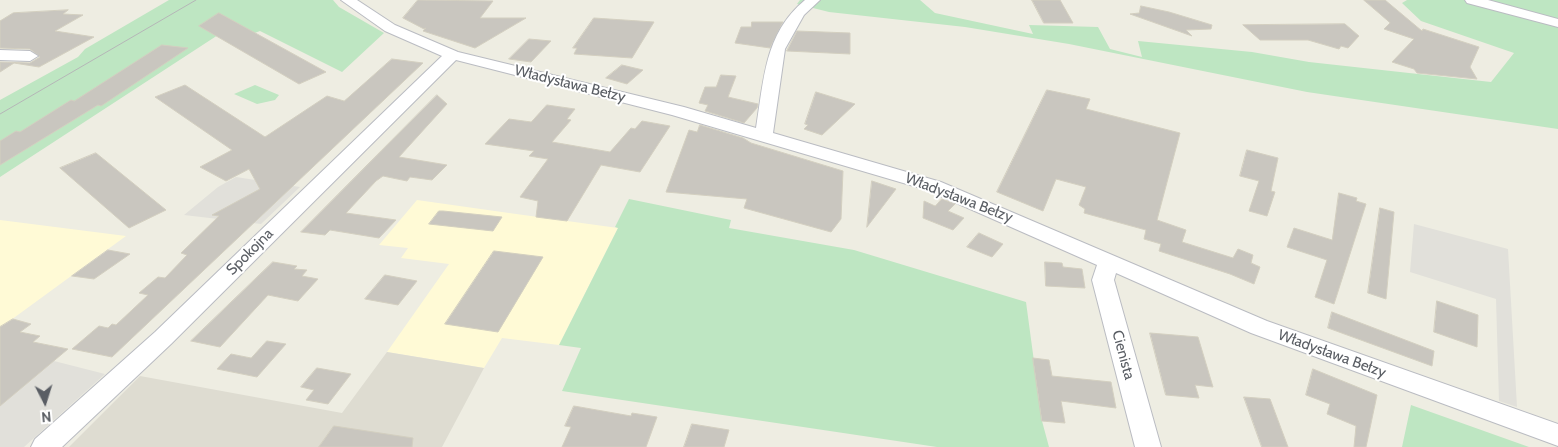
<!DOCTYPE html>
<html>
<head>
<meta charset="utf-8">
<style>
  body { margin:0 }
  #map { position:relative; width:1558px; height:447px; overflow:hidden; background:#eeede2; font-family:Cabin,sans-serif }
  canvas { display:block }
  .north { position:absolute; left:20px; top:377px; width:50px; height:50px; -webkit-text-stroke:4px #fff; paint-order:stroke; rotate:175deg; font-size:14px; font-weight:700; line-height:20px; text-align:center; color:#5a5e64 }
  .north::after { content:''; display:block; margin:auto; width:18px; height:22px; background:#5a5e64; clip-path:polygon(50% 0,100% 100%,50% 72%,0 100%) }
</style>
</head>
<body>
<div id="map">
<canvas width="1558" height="447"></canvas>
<div class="north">N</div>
</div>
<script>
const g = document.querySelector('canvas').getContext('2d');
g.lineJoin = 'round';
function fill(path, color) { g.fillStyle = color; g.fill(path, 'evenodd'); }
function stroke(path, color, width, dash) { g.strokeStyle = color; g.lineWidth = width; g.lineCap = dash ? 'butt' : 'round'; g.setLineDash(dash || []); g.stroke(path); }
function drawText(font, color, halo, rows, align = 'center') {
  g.font = font + ' Cabin,sans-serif'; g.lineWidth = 4; g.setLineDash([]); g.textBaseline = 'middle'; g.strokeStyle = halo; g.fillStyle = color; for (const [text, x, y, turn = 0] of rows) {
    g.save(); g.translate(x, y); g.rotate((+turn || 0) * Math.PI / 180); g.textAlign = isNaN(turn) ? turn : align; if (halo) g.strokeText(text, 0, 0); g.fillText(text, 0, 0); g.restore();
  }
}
fill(new Path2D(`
  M417,200L509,213L618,228L559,345L502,338L484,368L387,352L449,264L401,258L408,248L379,245Z
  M0,220L126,236L0,328Z`), '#fffad6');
fill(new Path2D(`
  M236,177L300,187L261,224L184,215L218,187Z
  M1414,224L1508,249L1517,407L1499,401L1496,299L1410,272Z
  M0,347L54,361L105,374L24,447H0Z`), '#e1e0da');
fill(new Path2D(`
  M387,352L484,368L442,447H69L140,376L342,413Z`), '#dedcd1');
fill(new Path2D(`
  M169,0H333L339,7L384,33L342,72L260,31L228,43L218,35L0,177V100L78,57L85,49Z
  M800,0H920L935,13L1033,34L1029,25L1098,27L1110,49L1142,57L1138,41L1252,52L1309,62L1491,82L1514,53L1421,21L1402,3L1407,0H1465L1558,25V129L1307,92L1069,44L965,27L829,12L797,4Z
  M1477,0H1558V22Z
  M255,85L279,95L275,100L257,104L234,94Z
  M629,199L731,220L729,228L854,250L1026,302L1042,421L1049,447H937L562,391L581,348L559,345L618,228L615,227Z
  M1411,405L1529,447H1402Z`), '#bee6c2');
const building = new Path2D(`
  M418,0L493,1L480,18H526L475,48L423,31L426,28L424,29L403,18Z
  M1032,0H1060L1073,23H1044Z
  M1364,0H1385L1422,31L1423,29L1479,47L1470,67L1477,79L1417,73L1414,69L1392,62L1414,39L1384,29L1390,23Z
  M1141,6L1169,12L1212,25L1211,29L1186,30L1192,36L1130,14L1139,13Z
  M68,10L63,14L83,15L55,31L94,37L39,67L14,63L0,72V62L30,63L40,57L30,49L0,48V21L13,13Z
  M219,13L326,72L299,84L199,26Z
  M594,18L654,22L632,58L574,54L577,48H573Z
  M752,22H783L770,48L735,43L741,27H751Z
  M1345,24L1359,36L1348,48L1341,46L1339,49L1308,40H1260L1243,25Z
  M797,31L850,33V54L787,51Z
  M529,39L551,41L531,62L509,59Z
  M162,45L188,48L101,106L98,105L0,165V141L16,131L20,132L71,100L74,101Z
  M392,59L423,63L112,357L72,349L99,326L108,328L112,324L116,325L148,295L139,293L158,277L165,278L187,255L181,253L219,216L212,215L260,189L249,169L226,181L200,167L232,150L155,97L185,85L265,137L327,96L344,101Z
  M622,65L643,70L627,84L606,78Z
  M721,75L736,76L728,97L758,104L757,108L744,123L705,111L708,105L699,103L705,87H716Z
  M1047,90L1090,99L1086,109L1180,133L1157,220L1186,230L1182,242L1233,258L1238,249L1253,255L1251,263L1260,267L1254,284L1230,274L1159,251L1161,244L1144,239L1146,230L1084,213L1085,209L1079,205L1086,187L1056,179L1043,211L997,192Z
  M816,92L855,104L822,135L804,129L808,125L805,124Z
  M437,95L447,104L399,157L447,165L432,180L410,177L407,181L383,176L376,181L346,213L396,220L379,238L330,230L325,235L301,232Z
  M547,105L575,109L567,119L571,120L552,142L610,152L631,128L635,129L642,121L670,126L640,172L601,165L567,221L536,217L538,201L520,197L548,159L529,156L534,151L485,144L509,119L531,122Z
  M700,125L743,138L751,143L843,171L841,219L831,232L744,208L747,199L666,192L689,130L697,132Z
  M1247,150L1278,158L1271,191L1275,192L1267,216L1249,211L1259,181L1240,176Z
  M96,153L166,210L129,228L60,168Z
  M872,181L896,189L867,227Z
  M1339,193L1357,198L1356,201L1366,204L1334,304L1315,297L1327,260L1287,247L1294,228L1332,240Z
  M942,199L955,204L948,211L964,218L953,230L923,218L924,201L935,206Z
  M1380,208L1394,212L1386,299L1368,293Z
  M439,211H443L502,217L493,231L429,224Z
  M979,233L1003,244L992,257L967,247Z
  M108,250L130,254L94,279L72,276Z
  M494,251L543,257L498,332L445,324Z
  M273,262L297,266L294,269L307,270L302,276L318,279L298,301L268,295L220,347L191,341Z
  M1045,262L1062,263L1063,267L1082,269L1085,288L1046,286Z
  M385,275L417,281L398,305L365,299Z
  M1437,301L1478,315L1477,347L1434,332Z
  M1332,312L1434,351L1432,366L1328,328Z
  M13,319L31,324L20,332L40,336L33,342L68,349L0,406V327Z
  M1150,333L1198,337L1213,387L1195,385L1199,398L1166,395Z
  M267,341L286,344L257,377L217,369L231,354L251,358Z
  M1033,358L1049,360L1052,376L1111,382L1116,408L1061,401L1065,423L1042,421Z
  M317,368L351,374L328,404L306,400L314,390L301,387Z
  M1313,369L1377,395L1366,447H1354L1356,426L1327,414L1330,404L1306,395Z
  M1244,397L1270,399L1288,447H1262Z
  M574,406L631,416L632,413L657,417L646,447H562L571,427L565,426Z
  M692,424L729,430L724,447H684Z
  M334,426L413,438L412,447H319Z`);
fill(building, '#c9c6bf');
stroke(building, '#d3cfc0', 1);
const street = new Path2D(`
  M341,0H357L395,25L458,52L684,107L756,128C764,80 764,34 805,0H820L804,15L785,49L773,133L941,182L1267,321L1558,424V446L1251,333L1116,273L1114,280L1161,447H1135L1092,280L1097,265L927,190L672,115L456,60L171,344L62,447H31L35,439L155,332L442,56L385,31Z
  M1465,0H1488L1558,19V27L1467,3Z
  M0,50L30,51L38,56L30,61L0,60Z`);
stroke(street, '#babcc2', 2);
fill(street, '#fff');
stroke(new Path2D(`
  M0,114L196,0`), '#b5b6b7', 1);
drawText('15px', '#5a5e64', '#fff', [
  ["Władysława Bełzy",570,84,14],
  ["Władysława Bełzy",959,198,21],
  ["Spokojna",250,252,-45],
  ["Władysława Bełzy",1332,354,20],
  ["Cienista",1123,355,75]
]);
</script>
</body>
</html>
